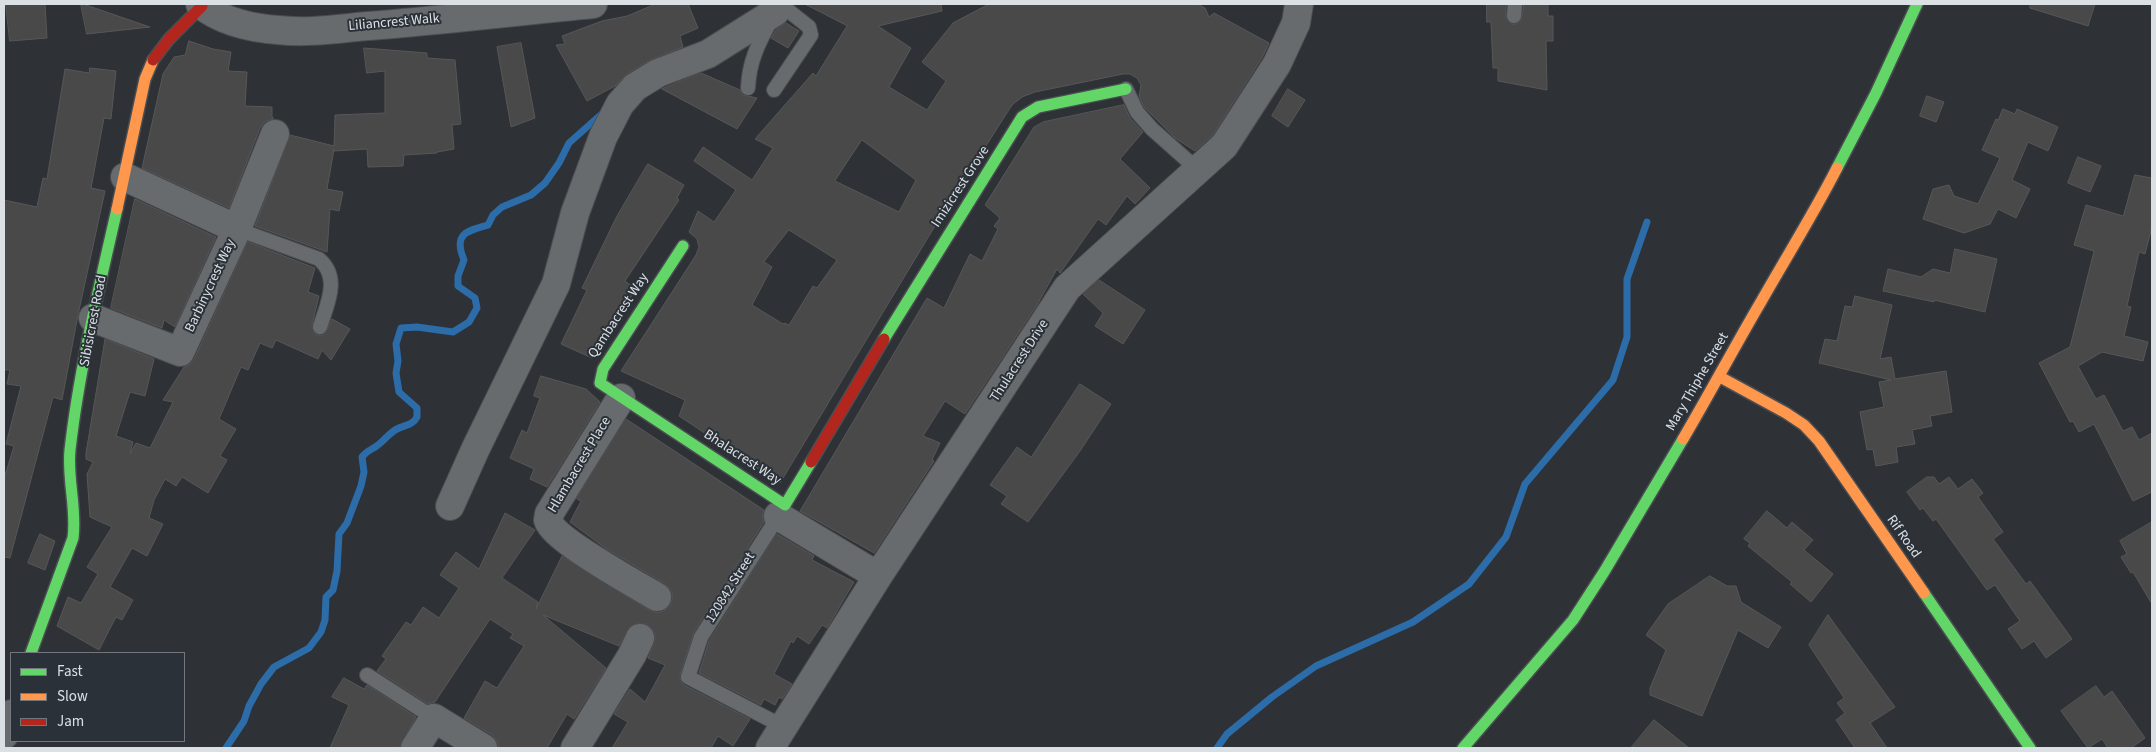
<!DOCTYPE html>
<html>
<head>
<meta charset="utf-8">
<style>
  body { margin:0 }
  #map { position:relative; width:2156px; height:752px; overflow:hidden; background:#2e3135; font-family:"Source Sans 3",sans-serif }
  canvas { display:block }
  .frame { position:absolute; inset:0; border:5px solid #dbe0e4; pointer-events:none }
  .legend { position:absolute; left:10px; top:652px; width:175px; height:90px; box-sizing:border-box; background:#2b3138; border:1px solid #71777d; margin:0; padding:6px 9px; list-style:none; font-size:15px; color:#dbe0e4 }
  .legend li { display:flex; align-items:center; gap:10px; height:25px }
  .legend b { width:25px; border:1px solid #71777d }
</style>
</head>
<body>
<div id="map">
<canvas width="2156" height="752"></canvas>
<div class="frame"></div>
<ul class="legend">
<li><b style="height:6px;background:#63d668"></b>Fast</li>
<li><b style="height:6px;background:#ff974d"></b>Slow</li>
<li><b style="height:6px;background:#b3261e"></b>Jam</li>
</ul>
</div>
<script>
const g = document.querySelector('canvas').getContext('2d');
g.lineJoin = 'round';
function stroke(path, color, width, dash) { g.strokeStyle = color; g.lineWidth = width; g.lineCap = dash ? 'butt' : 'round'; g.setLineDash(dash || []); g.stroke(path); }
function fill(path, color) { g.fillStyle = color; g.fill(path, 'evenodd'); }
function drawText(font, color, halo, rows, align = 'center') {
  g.font = font + ' "Source Sans 3",sans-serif'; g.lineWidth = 4; g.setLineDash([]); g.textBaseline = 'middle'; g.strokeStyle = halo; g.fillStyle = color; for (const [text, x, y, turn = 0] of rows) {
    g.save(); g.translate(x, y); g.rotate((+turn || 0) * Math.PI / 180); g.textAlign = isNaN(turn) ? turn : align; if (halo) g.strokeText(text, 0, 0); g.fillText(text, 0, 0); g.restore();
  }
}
stroke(new Path2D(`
  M226,748L244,721L249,706L261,684L274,667L309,648L321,632L325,620L326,597L333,590L337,571L339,534L347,523L361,486L364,472L362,457C367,450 372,450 378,445C385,440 389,433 397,429C405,425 413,425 417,417V408L399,392L396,373L398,361L396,344L401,328L417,327L453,332L469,322L477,308L475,298L458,286V276L464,260C453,234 466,231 488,225L493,215L502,207L531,195L545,183L559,163L569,143L605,111
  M1217,748L1227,734L1272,697L1316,666L1413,622L1469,584L1506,537L1525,484L1613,380L1627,337V279L1647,222`), '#2c6ca9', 7);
const building = new Path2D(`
  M6,4H45L47,38L10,41Z
  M81,4H83L150,27L87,34Z
  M656,4H688L698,28L680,36L683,47L650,60L627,74L615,86L587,101L556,45L565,44L562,36L602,21L627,16Z
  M805,4H941L942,11L878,26L911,48L889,87L927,110L946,81L922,62L953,23L989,4H1197L1205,8L1209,17L1214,13L1269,43L1263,56L1212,136L1195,151L1175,138L1144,107L1139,96L1141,85L1137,78L1130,74H1123L1035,92L1022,97L1012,105L938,221L780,483L679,416L685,400L621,371L696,255L699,247L697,239L689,232L698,211L714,222L736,190L694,161L703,147L752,180L773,148L755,139L813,73L816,76L847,26ZM862,140L916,180L899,212L835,181ZM789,230L837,260L817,288L813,286L789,325L784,323L783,324L752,305L772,267L764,262Z
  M1487,4H1506V19L1514,25L1521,21L1524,4H1548V16H1553V41H1546L1547,90L1498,81V68H1493L1491,22H1487Z
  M2031,4H2095L2088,26L2030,8Z
  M786,23L799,31L788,48L771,38L776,30Z
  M189,41L213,49L231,52L228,71L247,72L245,106L272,107V117L274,119L266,121L260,128L229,208L142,168L163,74L174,57L185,55Z
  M521,43L535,118L511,127L497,47Z
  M364,48L427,53V58L455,60L461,124L452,125L454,149L437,152V153L404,155L403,166L368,167L367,149L334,151V149L327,189L343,192L339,211L330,209L327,252L255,226L290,135L334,146L335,115L385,113V71L367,73Z
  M90,68L116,71L111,119L104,118L91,188L105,191L78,315L62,400L53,397L10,558L4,557V479L14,446L6,444L21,386L7,384L10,370H4V200L37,207L43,178L47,179L65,69L89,73Z
  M701,73L740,90L743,95L757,98L737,129L662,89Z
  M1288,89L1305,100L1288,127L1272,116Z
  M1927,96L1944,102L1936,122L1920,116Z
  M1124,105L1130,118L1143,132L1120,159L1150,188L1135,204L1127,196L1106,225L1098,219L1060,273L1057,269L1037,305L965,414L945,401L923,436L940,443L932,460L934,461L874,553L800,511L927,298L944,308L970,254L982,261L998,229L994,226L1000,218L985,205L1034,127L1043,122Z
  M2003,109L2015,114L2017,109L2058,127L2048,151L2028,142L2012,180L2030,189L2016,218L1998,209L1990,224L1964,233L1923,219L1933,189L1949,185L1954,196L1978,204L2000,158L1982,150L1996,119L1998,120Z
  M2078,157L2101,166L2090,192L2068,183Z
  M648,164L684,185L677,198L679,200L625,281L636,289L592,358L561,344L587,290L582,288L617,216Z
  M2135,175L2152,178V227L2145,254L2139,252L2127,306L2131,307L2124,336L2148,342L2143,361L2102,352L2078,366L2096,399L2104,395L2123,431L2132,427L2139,440L2152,433V492L2133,501L2094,424L2079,432L2073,421L2070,422L2039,363L2070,347L2094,251L2074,245L2086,205L2123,216Z
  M135,199L216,237L175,327L164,320L162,328L111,308Z
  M248,242L315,268L308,292L319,296L312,325L314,333L321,336L325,334L332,319L350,329L331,360L322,350L318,359L276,340L272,348L260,343L248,370L241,367L219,419L236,429L220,456L227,460L208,493L182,477L176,486L165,479L154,500L149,518L163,524L147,556L132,548L110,587L133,600L122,620L116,617L99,650L57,626L68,597L81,603L98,574L87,567L112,527L90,517L87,474L93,462L86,459V453L105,339L154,359L145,396L130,392L116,436L133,442L130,454L136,443L150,448L173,402L163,400L184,367L190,364L194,359Z
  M1955,249L1997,259L1985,312L1934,300V302L1883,291L1888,269L1921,277L1933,269L1950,273Z
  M1099,280L1145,310L1123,344L1095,326L1103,313L1083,294Z
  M1855,296L1892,305L1880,359L1891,357L1895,379L1946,371L1952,412L1930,416L1932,426L1912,430L1915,444L1896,447L1898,462L1876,466L1873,449L1867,450L1860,412L1884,407L1879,382L1891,380L1819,363L1825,339L1837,341L1845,306L1852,307Z
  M541,376L586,389L600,402L547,487L530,479L534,469L510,458L522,430L527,433L540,398L534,396Z
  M1080,384L1111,404L1080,451L1028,522L1001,504L1007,496L990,485L1017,447L1031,457Z
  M626,419L764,510L762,516L764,522L694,632L680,675L681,682L684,685L750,719L733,746L718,736L711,748H612L628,722L614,714L630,689L645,702L665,665L648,658L656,637L653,630L646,624L638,623L631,626L619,646L543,615L606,668L574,719L567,714L547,748H499L497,741L492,735L464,718L485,681L497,688L524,646L510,638L513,634L490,619L435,702L428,704L377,671L386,659L382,656L406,622L411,625L423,607L439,618L459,588L440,575L456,552L479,569L505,513L535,530L502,578L538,602L536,609L562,556L649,610L657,613L664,611L670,605L673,597L671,590L665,584L605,548L570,522L581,501L577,499Z
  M1927,477H1934L1939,484L1949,477L1958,489L1972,479L1983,493L1978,497L2003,532L1993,539L2026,584L2030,581L2072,639L2046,658L2034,641L2022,649L2008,629L2020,621L1995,585L1987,590L1936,519L1933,521L1923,508L1920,510L1907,492Z
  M1767,511L1787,528L1792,522L1813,540L1804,550L1833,574L1811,602L1790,584L1792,582L1748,546L1750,543L1744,539Z
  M2152,522V604L2133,572L2131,573L2121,557L2127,554L2120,541Z
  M40,534L55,541L45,570L28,563Z
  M777,534L814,556L812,560L854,582L827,628L822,625L809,644L797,636L793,643L791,641L774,674L792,684L782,699L779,697L775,705L764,699L761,705L699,673L709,641Z
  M1710,576L1727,586H1736L1741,602L1781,627L1768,648L1738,630L1702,716L1650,695V688L1666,650L1646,635L1668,604Z
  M1828,615L1895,707L1870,723L1887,748H1855L1836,720L1845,713L1837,703L1844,698L1809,645Z
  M344,678L364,689L367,685L416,717L399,748H330L349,705L332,697Z
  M2096,686L2104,697L2112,691L2145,738L2131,748H2108L2102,739L2088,748L2061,711Z
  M1654,720L1689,748H1631Z`);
fill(building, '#49494a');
stroke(building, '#575757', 1);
const lane = new Path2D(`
  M1514,16L1515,4
  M748,88C749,62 758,44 770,22
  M1126,89L1137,112L1152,129L1197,169
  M774,90L811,35L809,27L780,4
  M237,229L319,259C341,278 327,304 320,327
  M781,512L701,637L688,677L784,727
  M367,675L434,718`);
const street = new Path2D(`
  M200,4C221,21 252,28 278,30C312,34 347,27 381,25C451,19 522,11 593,4
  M125,177L237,229
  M93,318L180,352L237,229L275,134
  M621,398L549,514L548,520C553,539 637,585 657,597
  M450,506L475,450L556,284L575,213L603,137L620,104L635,87L658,73L708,54L775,12
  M778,516L878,576
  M4,735L11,714
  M415,748L434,718L483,748
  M575,748L632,655L640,638
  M770,748L878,576L1067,288L1224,146L1277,64L1296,23L1299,4`);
const fast = new Path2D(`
  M1837,168L1876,93L1917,4
  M683,246L603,369L600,383L785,505L811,462
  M884,339L1022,117L1038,107L1126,89
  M1924,593L2030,748
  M31,653L73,538C77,509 67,479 70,450C79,370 99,288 117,209
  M1463,748L1573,620L1604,572L1683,439`);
const slow = new Path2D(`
  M117,209L145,79L153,60
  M1720,377L1786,413L1804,425L1819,441L1924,593
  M1683,439C1710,393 1735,346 1762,300C1787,256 1814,213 1837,168`);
const jam = new Path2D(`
  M153,60L169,39L202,6
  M811,462L884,339`);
stroke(lane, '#4a4d51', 16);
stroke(street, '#4a4d51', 30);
stroke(fast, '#4a4d51', 14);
stroke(slow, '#4a4d51', 14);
stroke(jam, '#4a4d51', 14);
stroke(lane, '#686b6e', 14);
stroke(street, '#686b6e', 28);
stroke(fast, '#63d668', 11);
stroke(slow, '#ff974d', 11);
stroke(jam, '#b3261e', 11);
drawText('14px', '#dbe0e4', '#2b3138', [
  ["Liliancrest Walk",394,23,-5],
  ["Imizicrest Grove",961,187,-57],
  ["Barbinycrest Way",211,286,-65],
  ["Qambacrest Way",619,316,-57],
  ["Sibisicrest Road",94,321,-79],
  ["Thulacrest Drive",1020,361,-57],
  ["Mary Thiphe Street",1698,382,-60],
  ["Bhalacrest Way",742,458,33],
  ["Hlambacrest Place",580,465,-59],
  ["Rif Road",1903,537,55],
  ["120842 Street",731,588,-58]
]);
</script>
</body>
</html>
